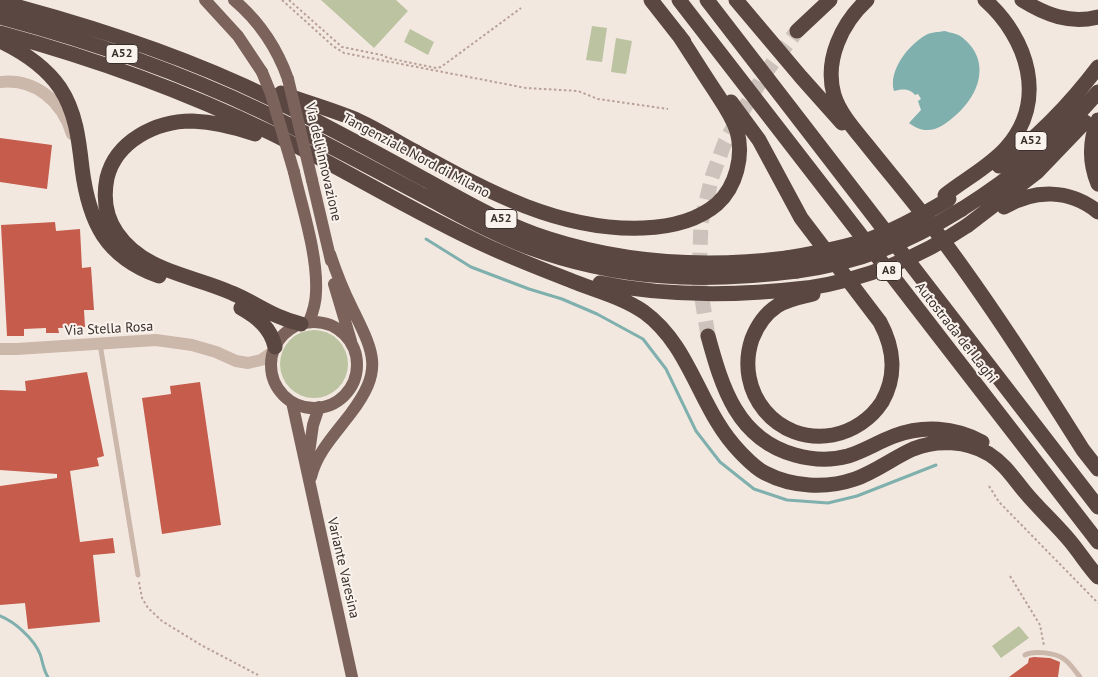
<!DOCTYPE html>
<html>
<head>
<meta charset="utf-8">
<style>
  body { margin:0 }
  canvas { display:block; background:#f3e8e0 }
</style>
</head>
<body>
<canvas width="1098" height="677"></canvas>
<script>
const g = document.querySelector('canvas').getContext('2d');
g.lineJoin = 'round';
function fill(path, color) { g.fillStyle = color; g.fill(path, 'evenodd'); }
function stroke(path, color, width, dash) { g.strokeStyle = color; g.lineWidth = width; g.lineCap = dash ? 'butt' : 'round'; g.setLineDash(dash || []); g.stroke(path); }
function drawText(font, color, halo, rows, align = 'center') {
  g.font = font + ' "PT Sans",sans-serif'; g.lineWidth = 4; g.setLineDash([]); g.textBaseline = 'middle'; g.strokeStyle = halo; g.fillStyle = color; for (const [text, x, y, turn = 0] of rows) {
    g.save(); g.translate(x, y); g.rotate((+turn || 0) * Math.PI / 180); g.textAlign = isNaN(turn) ? turn : align; if (halo) g.strokeText(text, 0, 0); g.fillText(text, 0, 0); g.restore();
  }
}
fill(new Path2D(`
  M321,0H396L408,11L374,48Z
  M592,26L607,28L602,62L586,60Z
  M410,29L434,42L428,55L404,42Z
  M616,38L632,41L626,74L611,72Z
  M280 364a34 34 0 1 1 68 0a34 34 0 1 1-68 0Z
  M1019,626L1029,638L1001,658L992,646Z`), '#bbc3a0');
fill(new Path2D(`
  M945,31C951,33 959,34 963,38C991,61 980,94 956,115C941,128 928,137 909,123L921,110L918,101L921,99L918,94L915,95C910,88 901,89 894,91C888,71 908,45 926,35C931,32 939,32 945,31Z`), '#7fb0ad');
stroke(new Path2D(`
  M426,239L471,267L529,289L562,299L597,314L643,339L666,369L696,431L720,462L754,489L787,500L828,503L857,496L936,465
  M0,616C15,622 34,639 40,654C43,662 43,670 48,677`), '#7fb0ad', 3);
fill(new Path2D(`
  M0,138L52,145L47,189L0,182Z
  M55,222L56,231L80,229L82,268L91,267L94,310H84L85,327L58,328L59,333H46V328L24,329V336H7L1,225Z
  M87,372L104,456L97,458L99,466L70,471L80,542L113,538L115,553L93,555L100,622L28,629L25,603L0,605V486L57,478V474L0,470V390L26,391L25,381Z
  M200,382L221,525L162,534L142,398L171,394L170,386Z
  M1034,657L1050,658L1060,662L1058,677H1009L1028,663L1029,658Z`), '#c55c4c');
stroke(new Path2D(`
  M708,336L699,280L701,223L712,177L725,142L742,112L766,72L797,31`), '#cec3bc', 15, [15, 8]);
stroke(new Path2D(`
  M282,0L333,46L344,53L526,88L578,91L598,99L668,109
  M289,0L342,47L382,55L388,58L436,68L441,67L521,8
  M989,486L999,502L1098,603
  M1010,576L1040,625L1044,646
  M139,582L142,598L148,608L162,621L201,645L258,675`), '#b8a196', 2, [2.5, 2.5]);
stroke(new Path2D(`
  M100,344L138,575
  M1025,655C1034,650 1056,653 1064,659C1070,663 1075,671 1080,677`), '#ccb7ab', 5);
stroke(new Path2D(`
  M0,82C35,78 62,101 72,134
  M0,349H17L156,340L192,345L216,352L236,361L248,363L261,360L273,352`), '#ccb7ab', 12);
stroke(new Path2D(`
  M205,0L238,36L262,72
  M234,0C260,22 277,48 288,79
  M294,172C302,208 318,255 316,292C316,303 313,312 309,322
  M312,180L331,261
  M334,284L351,341
  M271 365a43 43 0 1 1 86 0a43 43 0 1 1-86 0Z
  M292,402L352,677
  M308,460L313,425L319,407
  M311,477C317,452 336,433 351,413C384,369 374,353 352,308C343,290 336,272 330,254`), '#7b635c', 12);
stroke(new Path2D(`
  M651,0L684,42
  M679,0L1098,542
  M707,0L1098,507
  M736,0L801,77L842,123
  M867,0C842,23 824,60 834,95C840,114 855,130 867,145C891,175 915,203 938,234C990,303 1037,377 1083,450L1098,469
  M1022,0C1046,15 1070,24 1098,17
  M0,2C92,26 184,56 270,98C322,123 373,151 424,179C464,201 505,225 549,239C627,264 707,268 787,258
  M0,17C90,41 177,71 261,111C316,138 370,167 424,196C458,214 491,233 528,247C617,280 703,283 797,271
  M797,31L830,0
  M0,33C93,58 184,91 271,133C344,169 413,212 487,246C515,259 544,270 572,281C597,291 622,297 644,312C692,347 699,410 740,452C748,460 755,468 765,473C792,487 826,489 855,479C875,472 893,458 913,449C937,439 967,441 989,454C1005,464 1014,479 1025,492C1039,509 1056,524 1070,541C1080,553 1088,566 1098,577
  M0,41C23,52 45,66 60,88C76,112 79,141 82,168C89,223 106,257 159,276
  M281,93C307,103 334,110 359,121C379,130 397,142 416,152C487,191 559,231 643,228C669,227 696,222 717,204C736,187 744,156 737,131C732,115 722,102 713,88C701,70 690,52 678,34
  M731,102L759,140L801,218L880,322C894,348 897,376 882,402C871,419 853,431 833,435C777,445 734,392 752,339C757,326 765,314 777,306C788,299 800,297 813,294
  M1098,120C1089,142 1089,162 1098,184
  M255,134C235,127 214,122 192,121C156,121 116,141 107,178C103,198 105,216 117,233C144,272 192,275 232,293C258,304 272,317 301,324
  M999,166C1037,138 1070,104 1098,67
  M945,195C965,179 989,167 1006,148C1048,101 1028,38 985,0
  M1004,207C1035,189 1070,189 1098,212
  M962,209C1016,175 1056,141 1098,92
  M968,225L1037,172L1085,122
  M600,283C668,297 737,296 806,288
  M241,308C257,317 271,328 275,347
  M708,336C722,387 737,439 795,455C813,460 830,461 848,456C864,451 878,442 894,436C923,425 954,427 982,442`), '#5a4742', 15);
stroke(new Path2D(`
  M262,72L271,94L294,172
  M288,79L312,180`), '#7b635c', 12);
stroke(new Path2D(`
  M787,258C815,253 843,248 870,239C898,229 924,214 949,199
  M797,271C861,262 907,243 962,209
  M808,288C867,279 919,258 968,225`), '#5a4742', 15);
for (const [x, y, w] of [
  [122,54,32],
  [1031,141,32],
  [501,219,32],
  [889,271,25]
]) { const box = new Path2D(); box.roundRect(x - w / 2, y - 9.5, w, 19, 4); g.fillStyle = '#faf3ed'; g.fill(box); stroke(box, '#3a2e2b', 1); }
drawText('bold 12px', '#3a2e2b', null, [
  ["A52",122,54],
  ["A52",1031,141],
  ["A52",501,219],
  ["A8",889,271]
]);
drawText('14px', '#3a2e2b', '#faf3ed', [
  ["Tangenziale Nord di Milano",416,156,28],
  ["Via dell'Innovazione",323,162,77],
  ["Via Stella Rosa",109,329,-3],
  ["Autostrada dei Laghi",956,333,52],
  ["Variante Varesina",343,568,77]
]);
</script>
</body>
</html>
